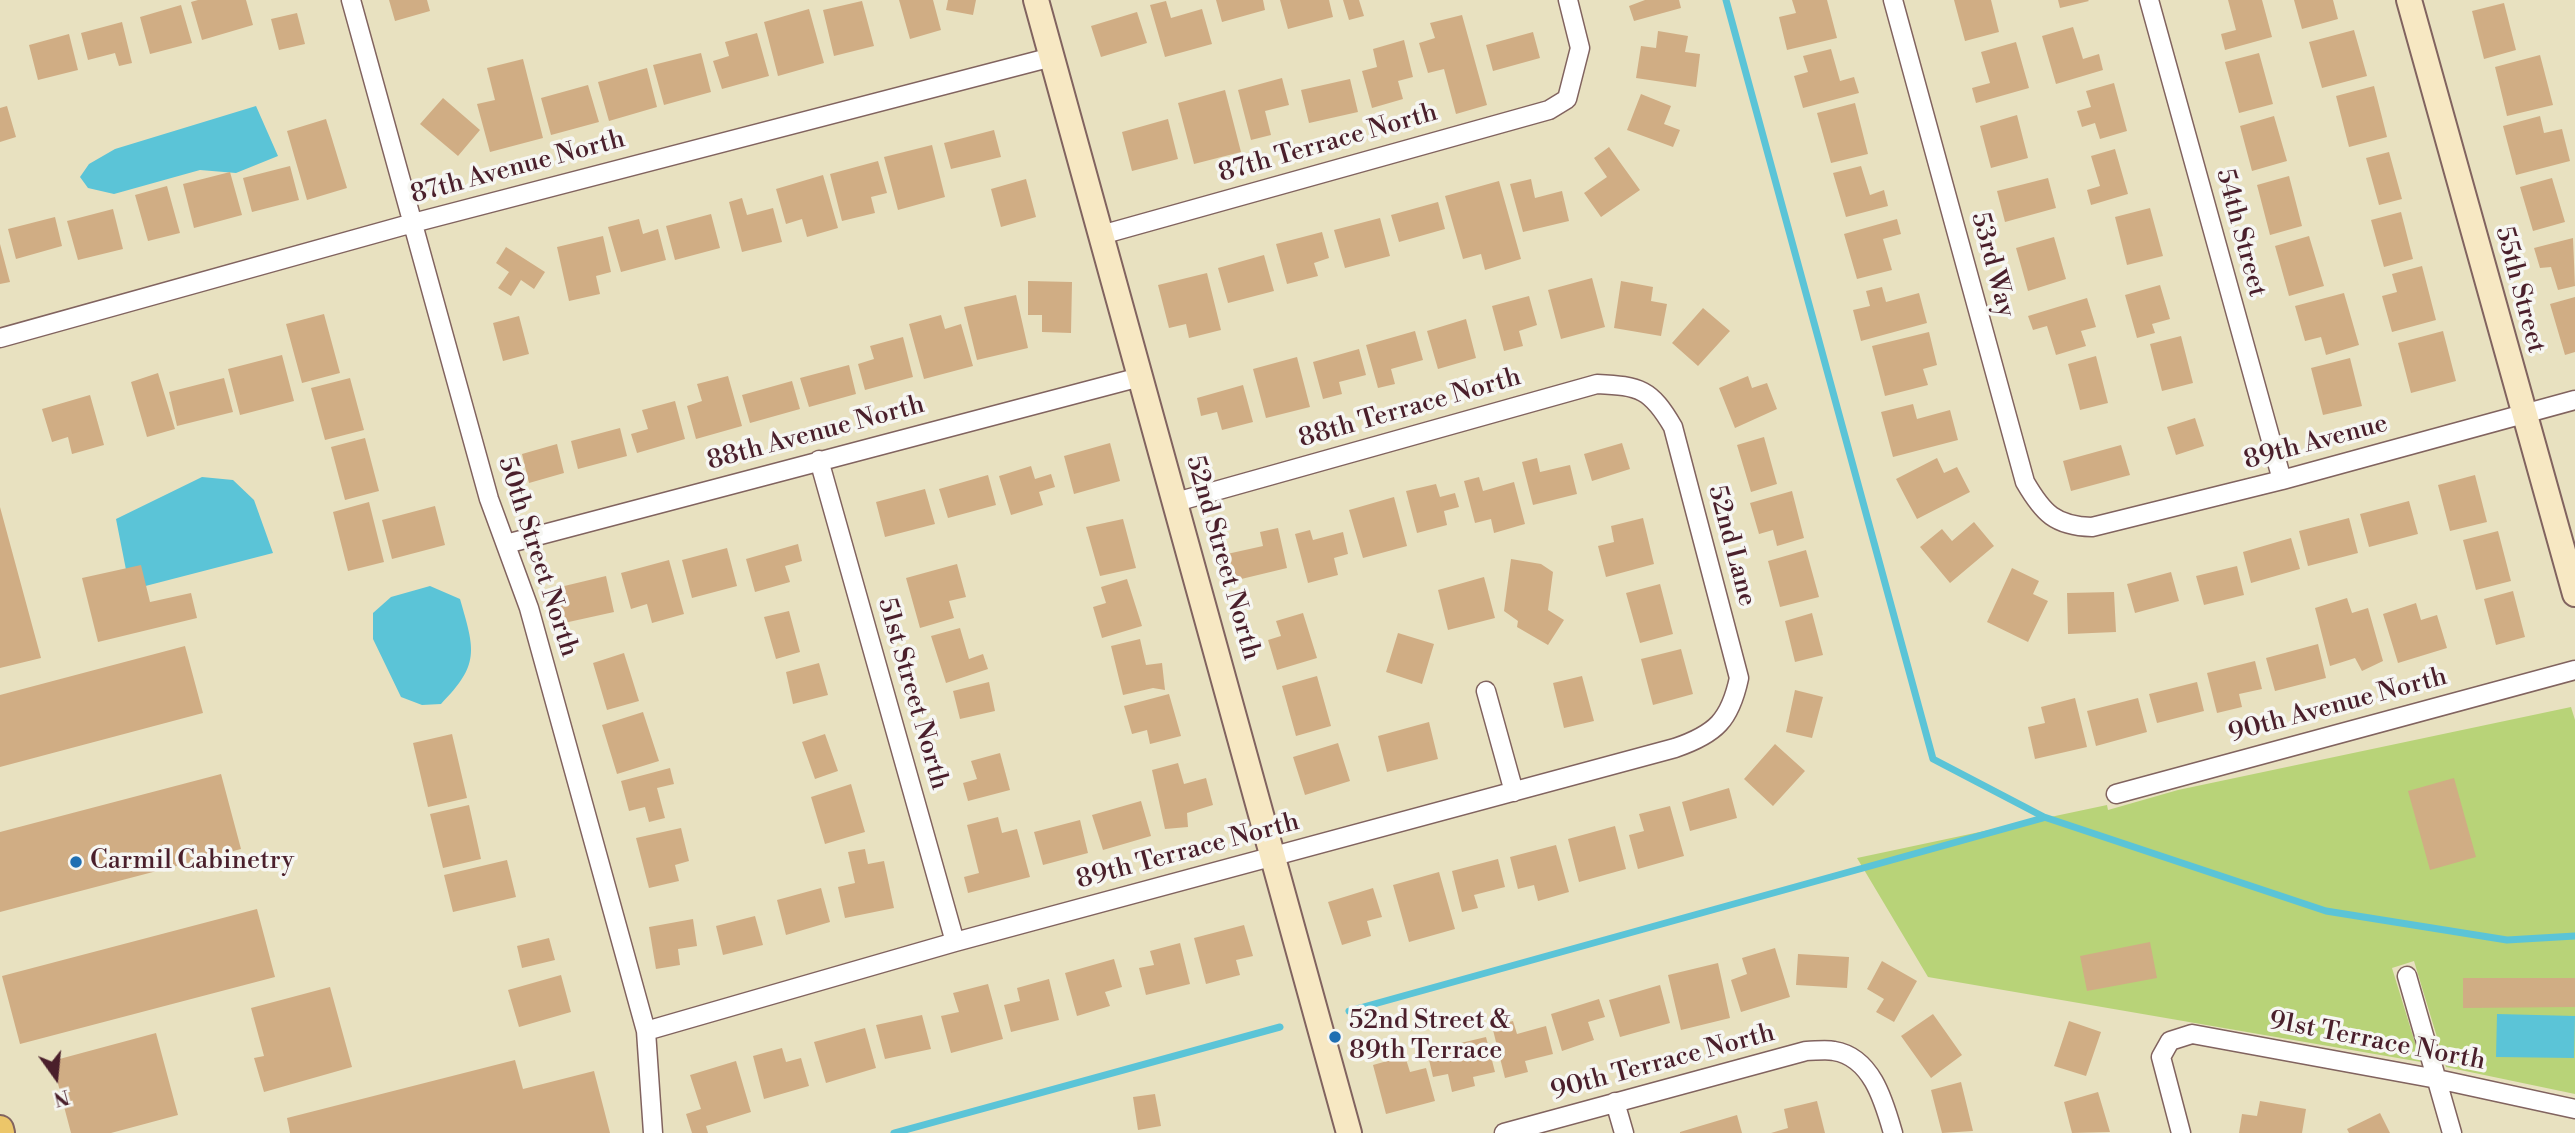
<!DOCTYPE html>
<html>
<head>
<meta charset="utf-8">
<style>
  body { margin:0 }
  #map { position:relative; width:2575px; height:1133px; overflow:hidden; background:#e8e1c0; font-family:"Libre Bodoni",serif }
  canvas { display:block }
  .north { position:absolute; left:21px; top:1042px; width:70px; height:70px; -webkit-text-stroke:5px #f6f6f2; paint-order:stroke; rotate:165deg; font-size:19px; font-weight:700; line-height:28px; text-align:center; color:#4a1f2b }
  .north::after { content:''; display:block; margin:auto; width:24px; height:32px; background:#4a1f2b; clip-path:polygon(50% 0,100% 100%,50% 72%,0 100%) }
</style>
</head>
<body>
<div id="map">
<canvas width="2575" height="1133"></canvas>
<div class="north">N</div>
</div>
<script>
const g = document.querySelector('canvas').getContext('2d');
g.lineJoin = 'round';
function fill(path, color) { g.fillStyle = color; g.fill(path, 'evenodd'); }
function stroke(path, color, width, dash) { g.strokeStyle = color; g.lineWidth = width; g.lineCap = dash ? 'butt' : 'round'; g.setLineDash(dash || []); g.stroke(path); }
function drawText(font, color, halo, rows, align = 'center') {
  g.font = font + ' "Libre Bodoni",serif'; g.lineWidth = 7; g.setLineDash([]); g.textBaseline = 'middle'; g.strokeStyle = halo; g.fillStyle = color; for (const [text, x, y, turn = 0] of rows) {
    g.save(); g.translate(x, y); g.rotate((+turn || 0) * Math.PI / 180); g.textAlign = isNaN(turn) ? turn : align; if (halo) g.strokeText(text, 0, 0); g.fillText(text, 0, 0); g.restore();
  }
}
fill(new Path2D(`
  M2571,707L2575,720V1094L2446,1067L2414,961L2392,968L2421,1062L1928,977L1857,858L2107,805L2108,810L2178,790Z`), '#b8d378');
fill(new Path2D(`
  M256,106L278,156L236,173L200,170L114,194L88,188L80,177L89,164L115,149Z
  M202,477L233,480L254,500L273,553L130,590L116,519Z
  M430,586L460,599C475,651 480,664 441,704L422,705L401,697L373,639V613L391,597Z
  M2497,1014L2575,1016L2574,1058L2496,1057Z`), '#5bc4d7');
stroke(new Path2D(`
  M1726,0L1933,759L2044,817L2326,911L2507,940L2575,936
  M1349,1011L2043,818
  M894,1133L1280,1027`), '#5bc4d7', 7);
fill(new Path2D(`
  M198,0H246L253,25L202,40L191,2Z
  M389,0H427L430,11L395,21Z
  M899,0H933L941,30L910,39Z
  M948,0H976L973,15L946,10Z
  M1216,0H1263L1265,10L1222,22Z
  M1280,0H1329L1333,17L1288,29Z
  M1343,0H1359L1364,16L1349,20Z
  M1645,0H1679L1681,8L1634,21L1629,6Z
  M1792,0H1827L1837,38L1787,50L1779,17L1796,13Z
  M1954,0H1991L1999,32L1965,41Z
  M2058,0H2088L2089,1L2060,8Z
  M2228,0H2262L2272,37L2225,50L2221,34L2236,30Z
  M2294,0H2333L2338,19L2302,29Z
  M862,1L874,46L834,56L823,10Z
  M1166,1L1171,18L1202,9L1212,44L1165,57L1150,5Z
  M2504,3L2516,50L2484,59L2472,11Z
  M181,5L192,43L150,54L140,17Z
  M809,9L824,63L778,76L764,22Z
  M1137,12L1147,43L1101,57L1091,26Z
  M297,13L305,44L279,50L271,19Z
  M1462,15L1487,105L1456,114L1444,69L1428,73L1419,43L1435,38L1430,23Z
  M122,22L132,63L119,66L115,53L88,60L81,33Z
  M2073,27L2083,59L2099,54L2103,70L2056,84L2042,36Z
  M2354,30L2367,76L2322,88L2309,42Z
  M1658,31L1688,36L1685,52L1700,54L1696,87L1636,78L1641,46L1656,48Z
  M1533,32L1540,58L1493,71L1486,45Z
  M757,33L769,76L722,89L713,61L729,56L725,42Z
  M69,34L78,70L38,80L29,45Z
  M1404,40L1413,77L1398,81L1403,99L1372,108L1362,71L1377,67L1373,49Z
  M2016,42L2029,88L1976,103L1972,88L1990,83L1981,52Z
  M1831,49L1840,81L1854,77L1859,93L1803,108L1794,76L1808,72L1803,56Z
  M701,53L711,92L664,105L653,65Z
  M2259,53L2273,104L2239,113L2225,62Z
  M2540,55L2553,105L2507,116L2495,67Z
  M523,59L543,138L490,152L477,104L495,100L487,68Z
  M647,68L657,107L609,121L598,82Z
  M1282,78L1289,105L1265,111L1271,135L1251,140L1238,90Z
  M1350,79L1358,112L1309,123L1301,90Z
  M2114,83L2127,131L2100,139L2095,123L2082,127L2077,111L2091,107L2086,91Z
  M588,85L599,122L551,135L541,98Z
  M2374,86L2387,137L2349,147L2336,96Z
  M1225,90L1241,152L1194,164L1178,103Z
  M1641,94L1671,106L1664,124L1680,130L1673,147L1627,130Z
  M443,98L480,130L458,156L420,124Z
  M1855,103L1868,154L1831,163L1817,113Z
  M7,106L16,137L0,142V108Z
  M2017,115L2028,158L1991,168L1980,126Z
  M2274,116L2287,161L2252,171L2240,126Z
  M2540,116L2544,133L2562,129L2570,161L2516,175L2503,126Z
  M326,119L347,188L307,200L287,131Z
  M1168,119L1178,159L1132,171L1122,132Z
  M994,130L1001,157L951,169L944,143Z
  M932,145L945,197L898,210L884,157Z
  M1609,147L1640,190L1601,217L1584,193L1607,177L1594,158Z
  M2115,149L2128,194L2091,205L2087,190L2100,186L2091,156Z
  M2389,152L2402,199L2379,205L2366,158Z
  M878,161L887,193L871,197L875,213L842,221L830,174Z
  M290,166L299,200L252,212L243,178Z
  M1861,166L1870,195L1884,190L1888,206L1846,217L1833,173Z
  M230,172L242,215L194,228L183,184Z
  M823,175L838,228L807,237L802,219L786,224L776,189Z
  M2289,176L2302,226L2270,235L2257,185Z
  M2048,178L2056,208L2005,222L1997,191Z
  M2552,178L2565,222L2533,231L2520,187Z
  M1026,179L1036,217L1001,227L991,189Z
  M1531,179L1535,198L1562,191L1569,221L1523,232L1510,184Z
  M1499,181L1521,259L1485,270L1481,254L1463,259L1445,196Z
  M167,186L180,233L148,241L135,195Z
  M742,198L747,215L773,208L782,242L742,252L729,202Z
  M1438,202L1445,229L1399,242L1391,215Z
  M2150,208L2163,256L2127,265L2115,217Z
  M113,209L123,249L78,260L67,221Z
  M2401,212L2413,259L2384,267L2371,220Z
  M711,214L720,248L675,260L666,226Z
  M55,217L62,246L16,259L8,229Z
  M1380,218L1390,256L1345,268L1334,230Z
  M639,219L643,234L658,229L666,260L621,272L608,227Z
  M1897,219L1901,234L1883,239L1892,270L1857,279L1844,234Z
  M1322,232L1329,258L1314,263L1318,276L1287,284L1276,244Z
  M603,236L611,272L596,276L600,294L569,301L557,247Z
  M2309,236L2324,286L2289,296L2275,246Z
  M2054,237L2066,279L2028,291L2016,248Z
  M2573,238L2575,286L2558,290L2551,267L2540,268L2534,248Z
  M0,244L10,282L0,284Z
  M506,247L545,272L534,289L521,280L511,296L498,288L509,272L496,263Z
  M1264,255L1274,291L1228,303L1218,268Z
  M2422,266L2436,320L2392,332L2382,296L2397,292L2392,274Z
  M1207,273L1221,330L1189,338L1186,324L1169,328L1158,285Z
  M1592,278L1605,327L1561,339L1548,290Z
  M1028,281L1072,282L1071,333L1042,332V315H1028Z
  M1621,281L1653,287L1651,301L1667,304L1661,336L1614,328Z
  M2160,285L2170,319L2152,324L2155,333L2137,338L2125,295Z
  M1882,287L1886,302L1919,293L1927,323L1861,341L1853,310L1870,306L1866,291Z
  M2344,293L2359,345L2326,355L2321,337L2305,341L2295,306Z
  M1016,295L1028,348L977,360L964,307Z
  M1529,296L1537,325L1519,331L1523,346L1504,351L1492,306Z
  M2575,297V352L2565,355L2550,304Z
  M2087,298L2096,327L2081,331L2086,346L2056,355L2047,326L2033,330L2028,316Z
  M1703,308L1730,331L1698,366L1672,343Z
  M324,314L340,373L302,383L286,324Z
  M941,315L945,329L961,324L973,366L924,379L909,324Z
  M519,316L529,354L503,361L493,323Z
  M1466,319L1476,358L1438,369L1427,331Z
  M1415,331L1423,360L1391,369L1395,384L1378,388L1366,345Z
  M2443,331L2456,381L2411,393L2398,343Z
  M1929,332L1937,365L1923,369L1928,385L1885,396L1872,346Z
  M2181,336L2193,383L2162,391L2150,344Z
  M903,337L913,377L865,390L858,364L874,359L870,346Z
  M1359,349L1366,375L1339,382L1342,394L1323,399L1313,362Z
  M282,355L294,401L240,415L228,369Z
  M2096,356L2108,403L2080,410L2068,364Z
  M1297,357L1310,407L1266,418L1253,369Z
  M2350,358L2362,406L2323,415L2311,368Z
  M849,365L856,394L809,407L800,378Z
  M158,373L175,429L147,437L131,382Z
  M728,376L742,426L696,439L687,406L702,401L697,384Z
  M1748,376L1752,388L1767,383L1777,409L1735,428L1719,388Z
  M224,378L233,412L177,426L169,392Z
  M350,378L364,430L325,440L311,388Z
  M792,381L800,409L750,423L742,395Z
  M1243,385L1253,422L1222,430L1217,412L1201,416L1197,398Z
  M90,395L104,445L72,454L68,437L52,442L42,409Z
  M675,401L685,439L637,453L631,434L648,429L642,410Z
  M1913,404L1917,419L1950,410L1958,440L1893,457L1881,412Z
  M2195,418L2204,446L2176,455L2167,427Z
  M620,428L627,456L578,469L571,441Z
  M1764,437L1777,484L1751,492L1737,445Z
  M365,438L379,491L345,500L331,447Z
  M1110,443L1120,481L1074,494L1064,456Z
  M1622,443L1630,469L1592,481L1584,454Z
  M557,444L564,473L529,483L522,454Z
  M2121,445L2130,475L2071,491L2063,461Z
  M1537,458L1540,472L1570,465L1577,494L1533,505L1522,462Z
  M1937,458L1944,473L1957,467L1970,492L1917,519L1896,479Z
  M1031,466L1035,479L1051,474L1055,487L1039,492L1043,505L1011,515L999,476Z
  M988,475L996,505L948,518L939,489Z
  M2475,475L2487,522L2450,531L2438,485Z
  M1479,477L1483,491L1514,482L1525,524L1494,533L1491,519L1475,523L1464,481Z
  M1436,484L1440,497L1455,493L1459,507L1444,511L1447,525L1417,533L1406,491Z
  M925,489L935,524L885,537L876,502Z
  M1792,491L1804,538L1777,546L1773,530L1759,534L1750,503Z
  M1394,497L1407,546L1363,558L1349,510Z
  M2409,501L2418,534L2369,547L2360,514Z
  M369,502L384,562L348,571L333,512Z
  M435,506L445,545L392,559L382,520Z
  M0,507L41,658L0,668Z
  M1643,518L1654,564L1606,577L1598,546L1614,542L1611,526Z
  M2349,518L2358,553L2308,566L2299,531Z
  M1123,519L1136,568L1100,576L1086,527Z
  M1974,522L1994,546L1950,583L1920,547L1942,529L1952,541Z
  M1278,528L1287,568L1233,581L1227,554L1263,546L1260,532Z
  M1310,530L1313,540L1343,532L1348,554L1334,558L1338,575L1308,583L1295,534Z
  M2498,531L2511,581L2476,590L2463,540Z
  M2291,538L2300,569L2251,583L2243,552Z
  M798,544L802,561L785,566L790,582L755,592L746,559Z
  M727,548L737,586L692,598L682,560Z
  M1806,550L1819,597L1780,607L1768,561Z
  M1511,559L1541,564L1553,572L1548,610L1564,620L1548,645L1517,627L1518,621L1504,611Z
  M669,560L684,614L652,623L647,604L631,609L621,573Z
  M957,564L966,597L949,601L954,618L920,628L906,578Z
  M141,565L150,602L191,593L197,618L98,642L82,578Z
  M2237,566L2244,595L2204,605L2196,576Z
  M2012,568L2039,581L2033,594L2048,601L2028,642L1987,622Z
  M2171,572L2179,601L2135,613L2127,584Z
  M606,576L614,612L564,623L556,588Z
  M1484,577L1495,618L1448,630L1438,590Z
  M1127,579L1142,626L1102,638L1093,607L1106,603L1101,587Z
  M1660,584L1673,634L1640,643L1626,593Z
  M2513,591L2525,637L2496,645L2484,599Z
  M2114,592L2116,632L2068,634L2067,593Z
  M2347,598L2352,613L2368,608L2383,661L2362,671L2355,658L2330,666L2315,608Z
  M2416,603L2421,620L2437,615L2447,648L2398,663L2383,614Z
  M789,611L800,652L776,659L764,617Z
  M1303,613L1317,658L1277,670L1268,640L1281,636L1276,621Z
  M1812,613L1823,655L1795,662L1785,621Z
  M960,628L969,659L983,654L988,669L946,683L931,636Z
  M1398,633L1434,644L1422,684L1386,672Z
  M1140,639L1146,665L1162,663L1165,690L1153,688L1123,695L1111,646Z
  M2318,644L2326,678L2275,691L2266,658Z
  M185,646L203,713L0,767V695Z
  M1681,649L1693,694L1653,705L1641,659Z
  M624,653L639,701L607,710L593,663Z
  M2255,661L2262,689L2239,694L2242,707L2217,713L2207,673Z
  M819,663L828,695L793,704L786,672Z
  M1317,676L1331,726L1296,736L1282,686Z
  M1582,676L1594,721L1564,728L1553,683Z
  M989,682L995,711L960,719L953,691Z
  M2197,682L2204,711L2157,723L2149,694Z
  M1795,690L1823,697L1812,738L1786,732Z
  M1169,694L1181,736L1150,744L1147,730L1132,734L1124,706Z
  M2075,698L2087,747L2035,759L2028,727L2045,723L2041,707Z
  M2138,698L2147,732L2096,746L2087,711Z
  M643,712L659,761L617,774L602,725Z
  M1429,722L1438,759L1387,772L1378,736Z
  M452,734L467,798L428,807L413,743Z
  M825,734L838,771L815,779L802,742Z
  M1338,743L1350,781L1305,795L1293,757Z
  M1775,744L1805,771L1773,806L1744,779Z
  M1000,753L1010,790L968,801L963,783L977,779L971,761Z
  M1178,763L1184,784L1206,778L1213,805L1187,813L1188,827L1165,829L1152,770Z
  M670,768L674,784L657,788L665,818L649,822L645,807L629,811L621,781Z
  M221,774L241,849L0,912V832Z
  M2454,778L2476,857L2430,870L2408,791Z
  M851,784L865,832L825,844L811,797Z
  M1729,788L1737,818L1690,831L1682,802Z
  M1141,801L1151,836L1103,850L1092,815Z
  M469,805L481,859L443,868L430,814Z
  M1670,806L1684,856L1638,869L1629,835L1644,831L1639,814Z
  M998,817L1002,833L1017,829L1030,877L968,893L964,877L979,873L967,825Z
  M1080,820L1088,853L1043,865L1034,832Z
  M1615,826L1626,869L1579,882L1568,839Z
  M681,828L689,861L675,865L679,881L649,888L636,838Z
  M1556,845L1569,892L1538,901L1534,885L1518,889L1510,857Z
  M865,849L868,864L884,861L894,908L845,918L838,887L855,883L848,852Z
  M1498,859L1505,887L1474,895L1478,908L1462,912L1452,871Z
  M507,860L516,897L453,912L444,875Z
  M1439,872L1455,929L1409,942L1393,885Z
  M821,888L830,922L786,935L777,900Z
  M1373,888L1382,917L1367,921L1371,936L1342,945L1328,902Z
  M257,909L275,977L20,1044L2,976Z
  M755,916L763,945L723,955L716,926Z
  M693,919L697,946L678,949L680,965L656,969L649,927Z
  M1244,925L1253,956L1236,960L1240,975L1206,984L1194,938Z
  M549,938L555,960L522,968L517,946Z
  M2150,942L2157,978L2087,991L2080,956Z
  M1180,943L1190,984L1146,995L1139,968L1154,965L1150,951Z
  M1775,948L1790,997L1741,1012L1731,980L1747,974L1742,958Z
  M1798,954L1849,957L1847,988L1796,985Z
  M1114,959L1122,987L1105,992L1110,1006L1077,1016L1065,973Z
  M1882,961L1917,981L1894,1022L1876,1012L1884,999L1867,989Z
  M1718,963L1730,1018L1681,1030L1668,975Z
  M561,975L571,1012L519,1027L508,990Z
  M2463,978H2575V1007L2463,1008Z
  M1049,979L1059,1020L1011,1032L1004,1005L1020,1001L1017,988Z
  M988,984L1003,1039L951,1053L941,1016L959,1012L953,993Z
  M1660,985L1670,1023L1620,1037L1609,1000Z
  M330,987L352,1067L264,1092L254,1058L264,1056L251,1008Z
  M1599,999L1605,1017L1588,1022L1594,1040L1562,1051L1551,1014Z
  M1933,1014L1962,1055L1931,1078L1901,1036Z
  M922,1015L931,1049L885,1059L876,1025Z
  M1513,1021L1517,1034L1546,1026L1553,1054L1525,1061L1528,1072L1505,1078L1492,1026Z
  M2069,1021L2101,1032L2086,1076L2054,1066Z
  M865,1028L876,1068L826,1083L814,1042Z
  M156,1033L178,1115L111,1133H71L52,1061Z
  M1486,1037L1495,1072L1473,1077L1475,1086L1452,1092L1448,1074L1433,1077L1427,1051Z
  M782,1048L786,1062L801,1058L809,1086L764,1099L753,1056Z
  M1405,1056L1410,1072L1426,1068L1435,1101L1386,1114L1373,1065Z
  M515,1060L523,1089L594,1071L610,1133H290L287,1118Z
  M736,1061L751,1112L706,1126L708,1133H692L686,1114L701,1109L690,1075Z
  M1961,1082L1973,1131L1942,1133L1931,1090Z
  M2098,1092L2110,1132L2072,1133L2064,1102Z
  M1155,1094L1161,1126L1138,1130L1133,1097Z
  M1817,1101L1825,1133H1771L1788,1128L1784,1109Z
  M2260,1101L2306,1109L2302,1133H2239L2242,1114L2257,1116Z
  M2380,1113L2390,1133H2349L2347,1129Z
  M1737,1115L1742,1133H1680V1132Z`), '#d0ad84');
const street = new Path2D(`
  M351,0L489,499L529,608L646,1031L653,1133
  M1893,0L2025,482C2043,513 2055,526 2092,527L2282,480L2575,400
  M2149,0L2282,480
  M1101,235L1549,110L1567,99L1580,48L1568,0
  M0,338L413,223L1052,57
  M819,460L955,942
  M506,544L1140,377
  M1486,691L1514,792
  M2116,794L2575,670
  M2407,976L2452,1133
  M646,1031L955,942L1675,748C1716,734 1730,720 1739,678L1673,427C1651,389 1640,386 1597,384L1176,502
  M1615,1102L1624,1133
  M1504,1133L1806,1051C1815,1051 1826,1049 1834,1051C1872,1057 1884,1102 1893,1133
  M2181,1133L2161,1057L2170,1041L2192,1034L2437,1079L2575,1109`);
const secondary = new Path2D(`
  M1036,0L1349,1133
  M2409,0L2575,594`);
const primary = new Path2D(`
  M0,1129L1,1133`);
stroke(street, '#81635f', 21);
stroke(secondary, '#81635f', 28);
stroke(primary, '#81635f', 30);
stroke(street, '#fff', 18);
stroke(secondary, '#f7e8c3', 24);
stroke(primary, '#ecc669', 26);
for (const [x, y, r, color] of [
  [76,862,7,"#1f6fb2"],
  [1335,1037,7,"#1f6fb2"]
]) { const dot = new Path2D(); dot.arc(x, y, r, 0, 2 * Math.PI); g.fillStyle = color; g.fill(dot); stroke(dot, '#f6f6f2', 2.5); }
drawText('26px', '#4a1f2b', '#f6f6f2', [
  ["87th Terrace North",1328,144,-16],
  ["87th Avenue North",518,168,-15],
  ["54th Street",2240,233,75],
  ["53rd Way",1992,265,75],
  ["55th Street",2519,290,75],
  ["88th Terrace North",1410,409,-16],
  ["88th Avenue North",816,434,-15],
  ["89th Avenue",2316,443,-15],
  ["52nd Lane",1731,546,75],
  ["50th Street North",537,557,72],
  ["52nd Street North",1222,558,74],
  ["51st Street North",912,694,74],
  ["90th Avenue North",2338,706,-15],
  ["89th Terrace North",1188,852,-15],
  ["91st Terrace North",2377,1042,11],
  ["90th Terrace North",1663,1063,-15]
]);
drawText('26px', '#4a1f2b', '#f6f6f2', [
  ["Carmil Cabinetry",90,862],
  ["52nd Street &",1349,1022],
  ["89th Terrace",1349,1052]
], 'left');
</script>
</body>
</html>
